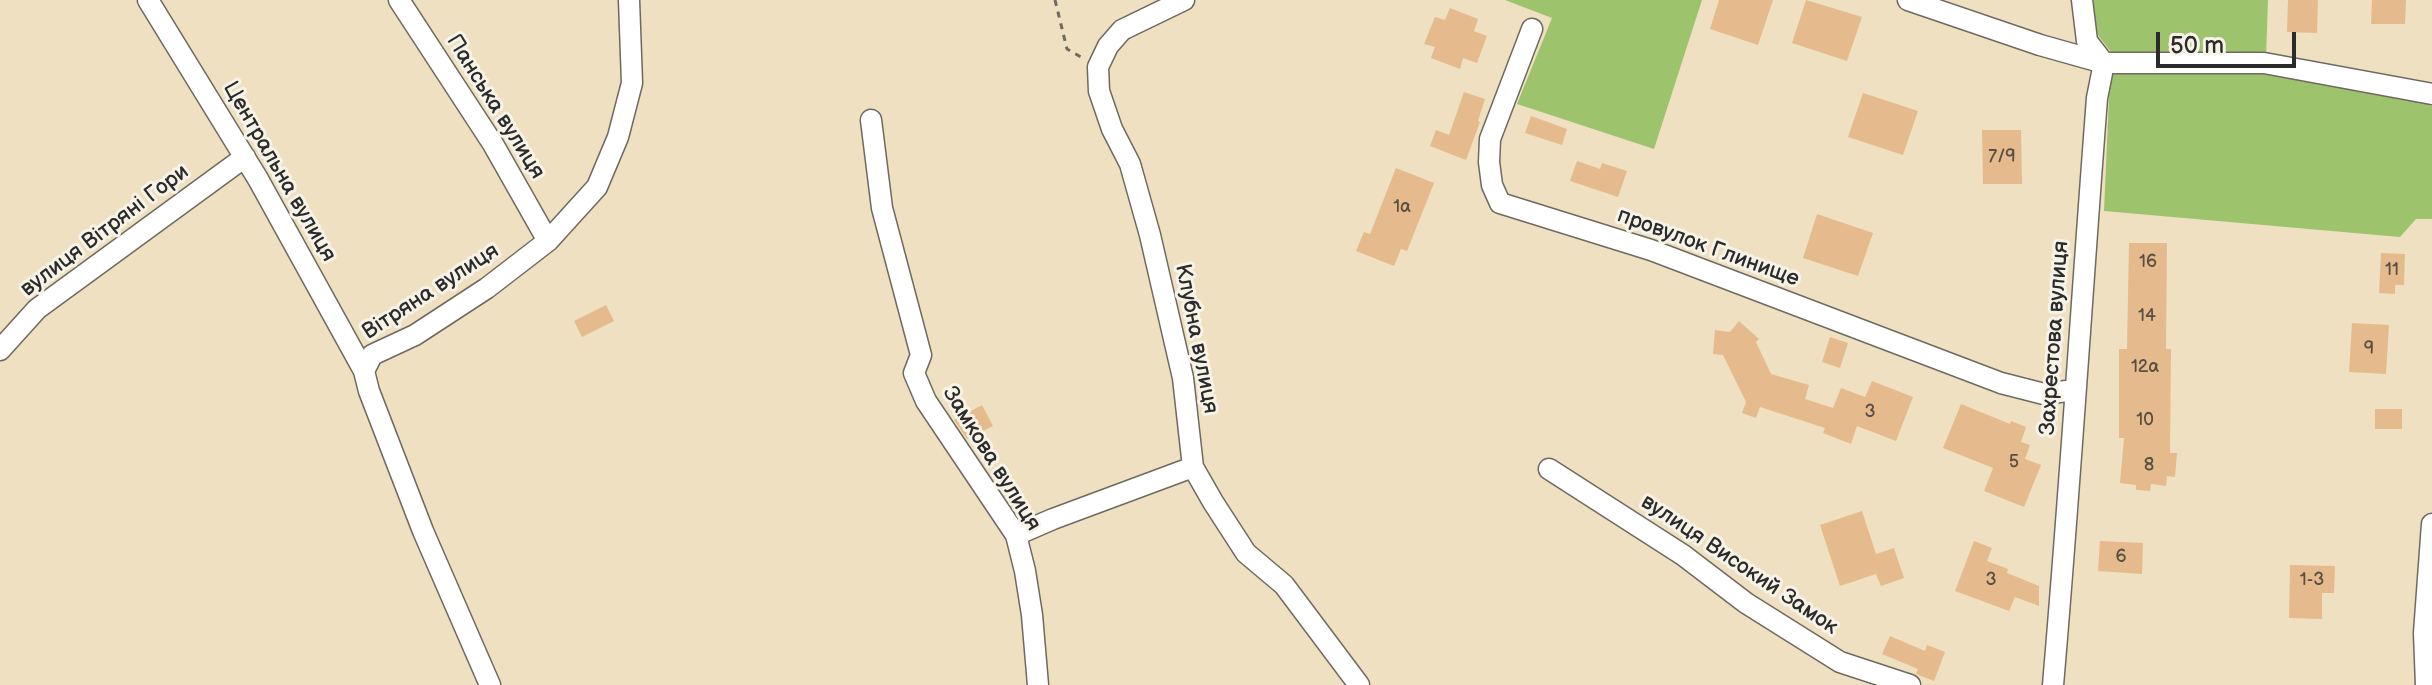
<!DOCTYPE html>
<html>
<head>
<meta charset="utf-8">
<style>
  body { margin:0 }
  #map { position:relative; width:2432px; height:685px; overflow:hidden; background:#eee0c0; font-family:"Balsamiq Sans",sans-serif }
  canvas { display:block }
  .scale { position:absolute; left:2156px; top:32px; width:140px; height:36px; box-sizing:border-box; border:4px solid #2b2b2b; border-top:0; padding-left:10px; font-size:24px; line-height:28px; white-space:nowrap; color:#2b2b2b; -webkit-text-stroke:6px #f7f3e8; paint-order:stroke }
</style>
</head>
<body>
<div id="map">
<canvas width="2432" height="685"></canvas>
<div class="scale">50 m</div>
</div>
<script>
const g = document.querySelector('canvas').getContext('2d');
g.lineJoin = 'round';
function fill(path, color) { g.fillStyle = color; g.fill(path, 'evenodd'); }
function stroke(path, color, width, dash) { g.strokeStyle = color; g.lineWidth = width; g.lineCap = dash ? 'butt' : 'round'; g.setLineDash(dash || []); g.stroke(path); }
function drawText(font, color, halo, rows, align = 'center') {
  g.font = font + ' "Balsamiq Sans",sans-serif'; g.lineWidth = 6; g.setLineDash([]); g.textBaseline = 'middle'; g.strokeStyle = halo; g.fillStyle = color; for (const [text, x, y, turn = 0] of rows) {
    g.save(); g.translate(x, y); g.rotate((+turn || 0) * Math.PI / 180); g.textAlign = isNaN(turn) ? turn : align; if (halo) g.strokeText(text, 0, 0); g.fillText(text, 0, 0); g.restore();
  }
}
fill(new Path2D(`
  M1505,0H1702L1654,149L1517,104L1552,18Z
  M2093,0H2268L2266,57L2432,106V219H2416L2400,237L2104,211L2111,52L2091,26Z`), '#9ec36d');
fill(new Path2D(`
  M1719,0H1773L1758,45L1710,29Z
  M1806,0L1862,17L1847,61L1792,43Z
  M2288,0H2318L2317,33L2287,32Z
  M2372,0H2406L2405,24H2371Z
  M1450,8L1478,19L1474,31L1487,36L1477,63L1463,58L1460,69L1431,58L1435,47L1424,44L1435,17L1445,20Z
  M1464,92L1485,99L1478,121L1480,122L1466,160L1430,146L1436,130L1449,135Z
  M1863,93L1918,111L1903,155L1848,137Z
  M1531,116L1567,129L1562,145L1525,133Z
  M1982,130H2021L2022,184H1983Z
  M1577,161L1600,169L1602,163L1627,171L1618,197L1570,181Z
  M1396,168L1434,183L1407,251L1401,249L1394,266L1356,251L1364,232L1370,234Z
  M1817,214L1873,233L1858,276L1803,258Z
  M2129,243H2167L2166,349H2171L2170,453H2177L2175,477L2167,476L2166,486L2151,484L2150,491L2136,490V485L2120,483L2124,438H2119V349H2127Z
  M2381,253L2405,254L2404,285H2395V294L2379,293Z
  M606,305L614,321L582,337L574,321Z
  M1739,321L1759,339L1756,342L1771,374L1809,385L1805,399L1833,408L1841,388L1865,397L1872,381L1913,397L1896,441L1857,426L1851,444L1823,433L1825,428L1760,407L1756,418L1742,413L1746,402L1723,355L1713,354L1715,330L1730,332Z
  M2352,323L2389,325L2386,374L2349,372Z
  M1830,337L1848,343L1840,368L1822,362Z
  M1961,404L2010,424L2011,421L2026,427L2021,442L2030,445L2025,459L2041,465L2024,507L1984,491L1993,468L1943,448Z
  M982,405L993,426L967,439L954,420Z
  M2375,409H2402V429H2375Z
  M1862,511L1876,554L1894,548L1904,578L1881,586L1876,574L1840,586L1820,525Z
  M1974,541L1992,548L1987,561L2008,569L2007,573L2039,586V606L2015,597L2009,611L1955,591Z
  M2100,541L2143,543L2142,574L2098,571Z
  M2290,565L2335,566L2334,593H2322V619L2289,618Z
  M1890,636L1925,651L1927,645L1945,652L1934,681L1916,674L1918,669L1882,654Z`), '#e5bb8d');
const minor = new Path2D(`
  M148,0L258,179L364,371
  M399,0L493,144L548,241
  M1184,0L1122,30L1108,46L1098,67L1099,91L1112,129L1130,164L1150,235L1183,378L1193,467L1213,502L1246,553L1284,585L1359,685
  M1908,0L2040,45L2104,63H2264L2432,94
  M1532,29L1490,139L1489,162L1492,185L1500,203L1651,250L2001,383L2044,394L2074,390
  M871,120L882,208L921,355L914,373L926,401L1016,535L1025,571L1032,615L1038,685
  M0,350L37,309L245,157
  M1549,469L1683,555L1746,603L1840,662L1910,685
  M1016,535L1053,519L1193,467
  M490,685L423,531L369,391L364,371L372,355L415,335L487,288L548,241L597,187L618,137L632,83L629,0
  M2053,685C2070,489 2082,293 2097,98L2104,63L2087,41L2082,0
  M2426,685L2424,633L2432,524`);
stroke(minor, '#6f6a5f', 23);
stroke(new Path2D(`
  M1055,0L1067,49L1081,57`), '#6f6a5f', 3, [6, 6]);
stroke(minor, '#fff', 20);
drawText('18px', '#5a4f44', null, [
  ["7/9",2002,157],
  ["1а",1402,207],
  ["16",2148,262],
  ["11",2392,270],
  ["14",2147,316],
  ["9",2369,349],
  ["12а",2145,367],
  ["3",1870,412],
  ["10",2145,420],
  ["5",2014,462],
  ["8",2149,465],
  ["6",2121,557],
  ["3",1991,580],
  ["1-3",2312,580]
]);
drawText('22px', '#2b2b2b', '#f7f3e8', [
  ["Панська вулиця",495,107,58],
  ["Центральна вулиця",279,172,60],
  ["вулиця Вітряні Гори",105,231,-37],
  ["провулок Глинище",1708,248,20],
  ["Вітряна вулиця",431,292,-33],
  ["Захрестова вулиця",2055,338,-86],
  ["Клубна вулиця",1196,339,79],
  ["Замкова вулиця",991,459,58],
  ["вулиця Високий Замок",1739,565,34]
]);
</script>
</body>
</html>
